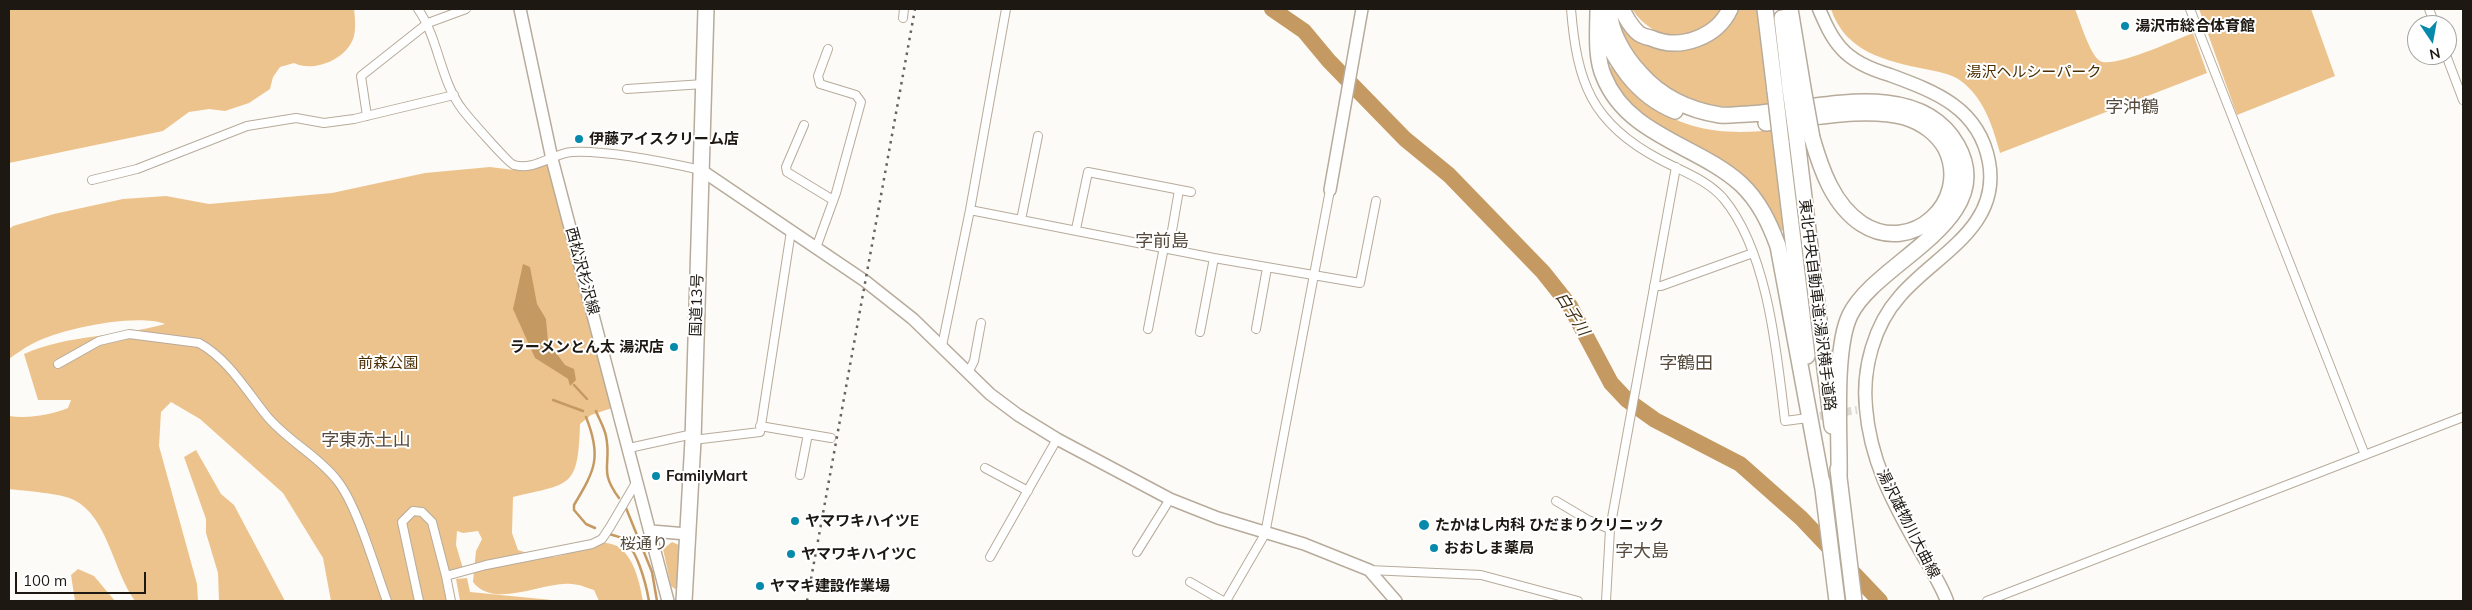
<!DOCTYPE html>
<html>
<head>
<meta charset="utf-8">
<style>
  body { margin:0 }
  #map { position:relative; width:2472px; height:610px; overflow:hidden; background:#fdfbf7; font-family:Mulish,sans-serif }
  canvas { display:block }
  .frame { position:absolute; inset:0; border:10px solid #1d1812; pointer-events:none }
  .north { position:absolute; left:2407px; top:15px; width:50px; height:50px; box-sizing:border-box; background:#fff; border:1px solid #a5a3a0; border-radius:50%; rotate:168deg; font-size:14px; font-weight:700; line-height:20px; text-align:center; color:#1d1812 }
  .north::after { content:''; display:block; margin:auto; width:18px; height:22px; background:#068aab; clip-path:polygon(50% 0,100% 100%,50% 72%,0 100%) }
  .scale { position:absolute; left:15px; top:572px; width:131px; height:22px; box-sizing:border-box; border:2px solid #1d1812; border-top:0; padding-left:6px; font-size:15px; line-height:18px; white-space:nowrap; color:#1d1812; -webkit-text-stroke:4px #fff; paint-order:stroke }
</style>
</head>
<body>
<div id="map">
<canvas width="2472" height="610"></canvas>
<div class="frame"></div>
<div class="north">N</div>
<div class="scale">100 m</div>
</div>
<script>
const g = document.querySelector('canvas').getContext('2d');
g.lineJoin = 'round';
function fill(path, color) { g.fillStyle = color; g.fill(path, 'evenodd'); }
function stroke(path, color, width, dash) { g.strokeStyle = color; g.lineWidth = width; g.lineCap = dash ? 'butt' : 'round'; g.setLineDash(dash || []); g.stroke(path); }
function drawText(font, color, halo, rows, align = 'center') {
  g.font = font + ' Mulish,"Noto Sans JP",sans-serif'; g.lineWidth = 4; g.setLineDash([]); g.textBaseline = 'middle'; g.strokeStyle = halo; g.fillStyle = color; for (const [text, x, y, turn = 0] of rows) {
    g.save(); g.translate(x, y); g.rotate((+turn || 0) * Math.PI / 180); g.textAlign = isNaN(turn) ? turn : align; if (halo) g.strokeText(text, 0, 0); g.fillText(text, 0, 0); g.restore();
  }
}
fill(new Path2D(`
  M9,9H354C355,17 356,28 354,36C348,59 314,73 294,63L280,67L273,77L270,89L249,103L225,111L209,109L189,112L163,131L9,163Z
  M1632,9H1722C1698,46 1656,45 1632,9Z
  M1736,9H1758L1768,107C1696,111 1650,95 1618,27L1624,24C1637,27 1689,46 1699,45C1717,44 1728,23 1736,9Z
  M1831,9H2075C2080,21 2090,55 2100,61C2113,69 2177,39 2193,33L2207,73L2000,153C1993,127 1984,98 1961,81C1950,73 1938,72 1925,69C1886,61 1845,52 1831,9Z
  M2199,9H2311L2335,76L2237,115Z
  M1603,61C1620,73 1633,89 1648,102C1683,132 1729,135 1772,130L1785,230L1779,231C1757,178 1732,164 1683,139C1662,129 1638,116 1623,98C1615,87 1609,72 1603,61Z
  M549,163L612,408L591,415L580,424C578,489 571,483 513,497L512,533L518,550C526,552 535,557 544,557C563,559 581,546 599,543C631,539 639,579 643,601H599L594,590C587,588 579,584 571,584C544,581 494,610 473,582L476,551L482,539L478,531L463,533L457,531L456,545L464,572L442,577L448,601H331L323,558L283,493L200,419L171,402L161,412L159,446L197,584L198,601H135C113,571 108,517 74,500C60,493 25,491 9,489V416C28,419 50,415 68,408L71,400H38L24,354C69,334 119,337 165,324C135,313 60,329 32,344C24,348 16,354 9,359V229L13,226L54,214L123,199L166,196L209,204L332,193L425,173L490,167L514,170Z
  M196,450L221,494L234,505L285,601H219L218,573L206,533V519L184,457Z
  M672,542L679,545L681,549L679,586L675,589L671,586L663,549Z
  M78,569L94,576L115,601H75L71,575Z
  M467,578L470,592L562,601H460L456,579Z`), '#edc38d');
fill(new Path2D(`
  M523,264L530,267L537,304L546,319L548,342L565,365L574,369L576,380L570,386L568,379L562,375L535,358L513,309Z`), '#c59a62');
stroke(new Path2D(`
  M574,385L587,399
  M553,400L583,411
  M596,411C599,419 604,427 606,436C612,465 598,470 619,498
  M586,417C602,457 595,470 574,505V510L586,524L595,528
  M626,508L652,572L657,601
  M609,534C613,535 618,536 621,538C637,547 646,584 649,601`), '#c59a62', 2.5);
stroke(new Path2D(`
  M1272,9L1304,31L1329,61L1405,139L1449,175L1543,272L1570,306L1611,383L1627,400L1655,420L1740,464L1801,518L1880,601`), '#c59a62', 16);
stroke(new Path2D(`
  M1808,418L1857,410`), '#dbd9d5', 8, [8, 4]);
const street = new Path2D(`
  M418,9C439,39 440,80 462,109C468,117 509,164 514,165C534,171 554,153 572,152C608,150 665,162 701,170
  M1571,9C1577,82 1591,123 1659,159C1681,171 1706,179 1723,198C1768,251 1777,354 1785,421L1808,418
  M2190,9L2365,455
  M2429,9L2435,25
  M903,18L904,9
  M2446,55L2463,100
  M627,89L704,84
  M367,116L361,76L428,23L466,9
  M804,125L786,167L787,172L833,200
  M92,180L137,169L247,126L296,118L324,123L354,119L454,95
  M970,210L1214,258L1360,283L1376,201
  M1021,220L1038,136
  M1076,229L1088,172L1191,192
  M816,248L836,193L861,102L856,95L820,84L818,76L828,49
  M1169,248L1179,190
  M1654,286H1661L1753,253
  M1148,329L1164,247
  M1256,329L1267,268
  M1200,332L1214,258
  M942,346L970,210L1006,9
  M58,364L99,341L129,334L199,343C228,359 246,390 266,415C286,440 316,454 336,479C357,504 375,569 387,601
  M968,373L974,361L981,323
  M760,426L831,438
  M693,440L760,432L791,231
  M629,448L693,434
  M985,468L1028,491
  M800,475L808,434
  M1556,501L1588,520L1610,529
  M1137,552L1170,499
  M990,557L1057,439
  M1369,570L1481,575L1578,601
  M1190,582L1223,601
  M419,601L402,522L413,511L422,512L432,522L446,576
  M451,601L446,576L486,565L592,544L602,539L610,527L637,481
  M1226,601L1265,534L1330,190
  M1606,601L1610,529L1676,167
  M1987,601L2463,417`);
const secondary = new Path2D(`
  M520,9L552,159L668,601
  M701,170L865,281L913,319L990,394L1018,415L1057,439L1170,499L1218,518L1304,544L1369,570L1396,601
  M1330,190L1362,9
  M651,531L687,534`);
const primary = new Path2D(`
  M1819,9C1825,23 1831,37 1841,48C1853,62 1873,70 1890,75C1936,92 1979,108 1989,162C2001,228 1935,255 1900,296C1874,325 1862,369 1866,408C1870,459 1892,501 1917,545C1927,563 1940,582 1947,601`);
const highway = new Path2D(`
  M1598,9C1598,30 1595,57 1604,77C1628,136 1698,145 1741,184C1759,201 1769,222 1778,246L1823,489
  M1609,9C1610,32 1624,56 1640,73C1661,97 1688,110 1720,115C1729,116 1739,114 1748,114C1812,111 1917,75 1957,145C2000,221 1876,261 1850,315C1833,350 1840,437 1839,478
  M1622,9C1625,16 1631,26 1637,32C1640,35 1646,37 1651,38C1680,51 1717,37 1730,9
  M1765,9L1775,91
  M1790,9L1803,88
  M1782,18L1790,88
  M1598,25C1616,61 1635,95 1675,111
  M1766,123C1808,119 1864,106 1905,117C1922,122 1938,134 1946,149C1971,202 1912,256 1862,224C1833,205 1821,169 1812,138
  M1797,140L1832,426
  M1781,142L1807,356
  M1838,469L1854,601
  M1822,481L1837,601
  M684,601L693,440L706,9`);
stroke(street, '#b7ab9b', 10);
stroke(secondary, '#b7ab9b', 14);
stroke(primary, '#b7ab9b', 15);
stroke(highway, '#b7ab9b', 18);
stroke(street, '#fff', 8);
stroke(secondary, '#fff', 11);
stroke(primary, '#fff', 12);
stroke(highway, '#fff', 15);
stroke(new Path2D(`
  M807,601L915,9`), '#66625c', 2.5, [2.5, 5]);
const highwayBridge = new Path2D(`
  M1790,88L1797,140
  M1803,88L1812,138
  M1775,91L1781,142`);
stroke(highwayBridge, '#b7ab9b', 18, []);
stroke(highwayBridge, '#fff', 15);
for (const [x, y, r, color] of [
  [2125,26,5,"#068aab"],
  [579,139,5,"#068aab"],
  [674,347,5,"#068aab"],
  [656,476,5,"#068aab"],
  [795,521,5,"#068aab"],
  [1424,525,6,"#068aab"],
  [1434,548,5,"#068aab"],
  [791,554,5,"#068aab"],
  [760,586,5,"#068aab"]
]) { const dot = new Path2D(); dot.arc(x, y, r, 0, 2 * Math.PI); g.fillStyle = color; g.fill(dot); stroke(dot, '#fff', 2); }
drawText('bold 15px', '#1d1812', '#fff', [
  ["湯沢市総合体育館",2135,26],
  ["伊藤アイスクリーム店",589,139],
  ["ラーメンとん太 湯沢店",664,347,"right"],
  ["FamilyMart",666,476],
  ["ヤマワキハイツE",805,521],
  ["たかはし内科 ひだまりクリニック",1435,525],
  ["おおしま薬局",1444,548],
  ["ヤマワキハイツC",801,554],
  ["ヤマキ建設作業場",770,586]
], 'left');
drawText('15px', '#4b2e00', '#fff', [
  ["湯沢ヘルシーパーク",2034,72],
  ["前森公園",388,363]
]);
drawText('15px', '#1d1812', '#fff', [
  ["西松沢杉沢線",582,271,75],
  ["国道13号",697,305,-88],
  ["東北中央自動車道;湯沢横手道路",1817,305,83],
  ["湯沢雄物川大曲線",1908,524,63]
]);
drawText('italic 16px', '#3f2c13', '#fff', [
  ["白子川",1572,314,58]
]);
drawText('16px', '#564b3d', '#fff', [
  ["桜通り",644,544]
]);
drawText('18px', '#564b3d', '#fff', [
  ["字沖鶴",2132,108],
  ["字前島",1162,242],
  ["字鶴田",1686,364],
  ["字東赤土山",366,441],
  ["字大島",1642,552]
]);
</script>
</body>
</html>
